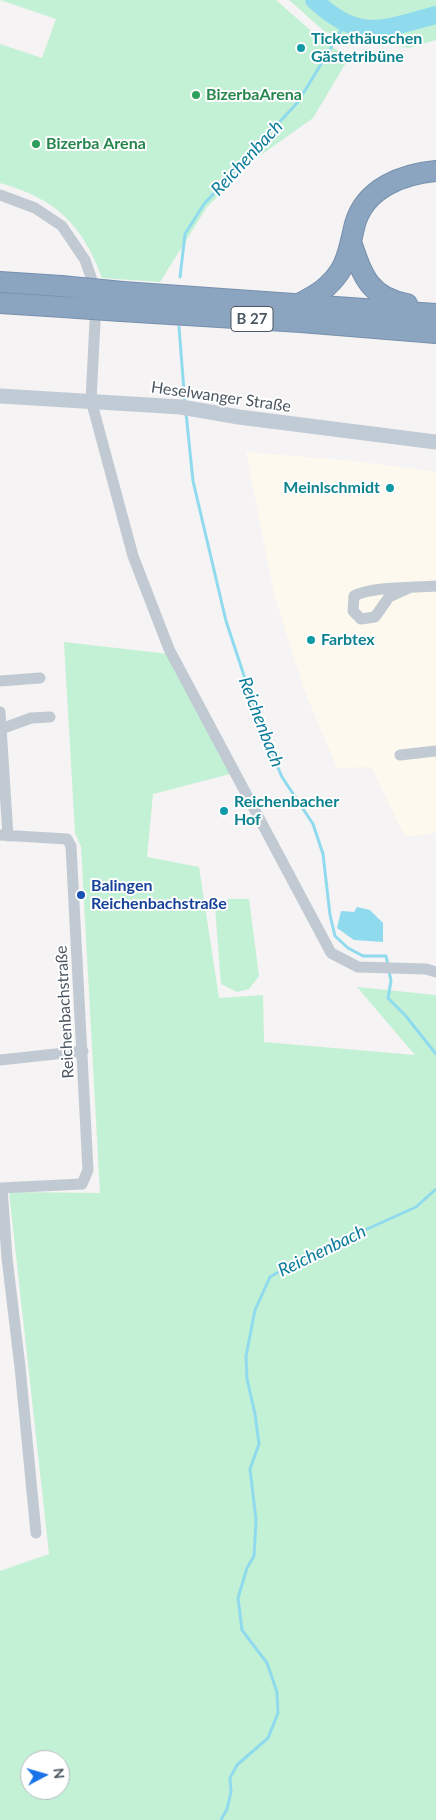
<!DOCTYPE html>
<html>
<head>
<meta charset="utf-8">
<style>
  body { margin:0 }
  #map { position:relative; width:436px; height:1820px; overflow:hidden; background:#f5f3f3; font-family:Lato,sans-serif }
  canvas { display:block }
  .north { position:absolute; left:20px; top:1750px; width:50px; height:50px; box-sizing:border-box; background:#fff; border:1px solid #b7bbc0; border-radius:50%; rotate:84deg; font-size:14px; font-weight:700; line-height:20px; text-align:center; color:#4a5661 }
  .north::after { content:''; display:block; margin:auto; width:18px; height:22px; background:#1a73e8; clip-path:polygon(50% 0,100% 100%,50% 72%,0 100%) }
</style>
</head>
<body>
<div id="map">
<canvas width="436" height="1820"></canvas>
<div class="north">N</div>
</div>
<script>
const g = document.querySelector('canvas').getContext('2d');
g.lineJoin = 'round';
function fill(path, color) { g.fillStyle = color; g.fill(path, 'evenodd'); }
function stroke(path, color, width, dash) { g.strokeStyle = color; g.lineWidth = width; g.lineCap = dash ? 'butt' : 'round'; g.setLineDash(dash || []); g.stroke(path); }
function drawText(font, color, halo, rows, align = 'center') {
  g.font = font + ' Lato,sans-serif'; g.lineWidth = 4; g.setLineDash([]); g.textBaseline = 'middle'; g.strokeStyle = halo; g.fillStyle = color; for (const [text, x, y, turn = 0] of rows) {
    g.save(); g.translate(x, y); g.rotate((+turn || 0) * Math.PI / 180); g.textAlign = isNaN(turn) ? turn : align; if (halo) g.strokeText(text, 0, 0); g.fillText(text, 0, 0); g.restore();
  }
}
fill(new Path2D(`
  M246,452L355,461L436,472V833L405,837L371,767L337,768L303,687L274,594Z`), '#fdf9ef');
fill(new Path2D(`
  M0,0H276L327,45L350,56L313,118L254,160L207,207L160,282L102,278C82,224 56,199 0,183V44L42,58L56,19Z
  M289,0H436V40L409,48L325,32Z
  M64,642L169,654L234,773L153,794L147,857L199,867L219,998L263,995L264,1042L415,1055L357,987L436,995V1820H0V1571L49,1554L9,1192L100,1193L81,847L75,833ZM30,1760H60V1790H30Z
  M229,899H249L259,976L249,989L237,992L221,984L215,907Z`), '#c3f1d5');
fill(new Path2D(`
  M357,907L370,910L383,923V942L354,940L337,928L341,911L354,912Z`), '#90daee');
stroke(new Path2D(`
  M335,41L345,23
  M180,277L185,234L204,204L298,102L332,46
  M179,327L185,404
  M186,413L193,481L226,621L263,733L282,777L313,824L323,854L330,915L335,936L348,948L363,956H386L388,965
  M389,971L391,981L388,998L405,1015L436,1054
  M221,1820L227,1809L231,1792L230,1778L237,1765L268,1738L278,1713L277,1692L267,1663L242,1630L238,1598L247,1568L254,1556L256,1520L250,1469L259,1444L255,1414L247,1379L246,1356L255,1310L270,1277L303,1258L416,1207L436,1189`), '#90daee', 3);
stroke(new Path2D(`
  M314,0C360,43 382,29 436,15`), '#90daee', 18);
const highway = new Path2D(`
  M351,242C362,274 369,298 407,304
  M0,282L61,286
  M123,292L436,314
  M0,303L63,307
  M299,304C316,295 329,288 340,271C349,258 351,239 355,224C365,188 403,174 436,171
  M121,311L301,322L436,333`);
stroke(highway, '#7690ad', 22);
stroke(new Path2D(`
  M0,195L35,208L62,226L85,260L92,280L96,302L91,400L133,556L169,649L331,953L358,967L426,969L436,972
  M409,588L389,597L375,617L361,619L353,611L354,596C374,586 413,588 436,586
  M0,681L40,678
  M0,712L8,836
  M1,729L31,718L50,717
  M400,755L436,751
  M0,835L67,839L71,846L88,1170L82,1184L0,1188
  M0,1060L83,1051
  M2,1188L7,1258L20,1367L36,1533`), '#c1cad2', 11);
stroke(new Path2D(`
  M0,396L181,407L239,417L436,442`), '#c1cbd6', 15);
stroke(highway, '#8ba5c1', 20);
const highwayBridge = new Path2D(`
  M61,286L123,292
  M63,307L121,311`);
stroke(highwayBridge, '#7690ad', 22, []);
stroke(highwayBridge, '#8ba5c1', 20);
for (const [x, y, r, color] of [
  [301,48,5,"#0f9aa8"],
  [196,95,5,"#2e9e5b"],
  [36,144,5,"#2e9e5b"],
  [390,488,5,"#0f9aa8"],
  [311,640,5,"#0f9aa8"],
  [224,811,5,"#0f9aa8"],
  [81,895,5,"#1a4fb4"]
]) { const dot = new Path2D(); dot.arc(x, y, r, 0, 2 * Math.PI); g.fillStyle = color; g.fill(dot); stroke(dot, '#fff', 2); }
for (const [x, y, w] of [
  [252,319,42]
]) { const box = new Path2D(); box.roundRect(x - w / 2, y - 12.5, w, 25, 4); g.fillStyle = '#fff'; g.fill(box); stroke(box, '#4a5661', 1); }
drawText('bold 15px', '#4a5661', null, [
  ["B 27",252,319]
]);
drawText('bold 16px', '#0d838f', '#fff', [
  ["Tickethäuschen",311,39],
  ["Gästetribüne",311,57],
  ["Meinlschmidt",380,488,"right"],
  ["Farbtex",321,640],
  ["Reichenbacher",234,802],
  ["Hof",234,820]
], 'left');
drawText('bold 16px', '#27864d', '#fff', [
  ["BizerbaArena",206,95],
  ["Bizerba Arena",46,144]
], 'left');
drawText('16px', '#4a5661', '#fff', [
  ["Heselwanger Straße",221,397,8],
  ["Reichenbachstraße",65,1012,-93]
]);
drawText('bold 16px', '#164399', '#fff', [
  ["Balingen",91,886],
  ["Reichenbachstraße",91,904]
], 'left');
drawText('italic 18px', '#0c7c9b', '#fff', [
  ["Reichenbach",247,158,-47],
  ["Reichenbach",261,722,69],
  ["Reichenbach",322,1251,-26]
]);
</script>
</body>
</html>
